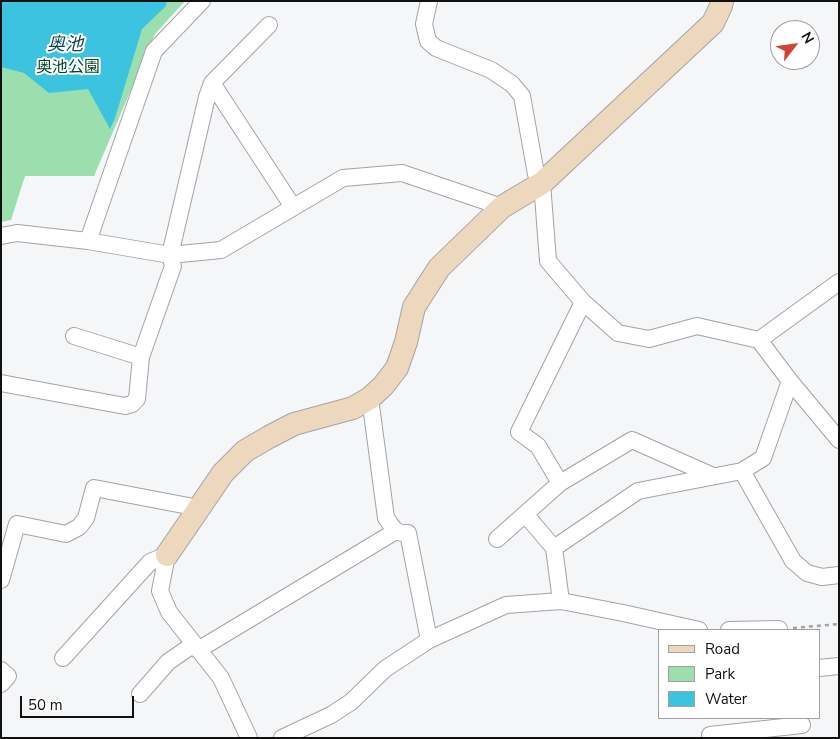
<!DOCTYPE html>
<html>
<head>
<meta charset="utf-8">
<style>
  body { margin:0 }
  #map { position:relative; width:840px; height:739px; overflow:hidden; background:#f5f6f8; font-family:"Nunito Sans",sans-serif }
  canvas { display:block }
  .frame { position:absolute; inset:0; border:2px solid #111112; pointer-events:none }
  .legend { position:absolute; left:658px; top:629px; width:162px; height:90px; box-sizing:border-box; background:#fff; border:1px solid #a0a0a0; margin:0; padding:6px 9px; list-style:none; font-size:15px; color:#111112 }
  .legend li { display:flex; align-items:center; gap:10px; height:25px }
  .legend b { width:25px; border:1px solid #a0a0a0 }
  .north { position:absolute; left:770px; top:20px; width:50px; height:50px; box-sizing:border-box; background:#fff; border:1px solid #a0a0a0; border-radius:50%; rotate:60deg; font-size:14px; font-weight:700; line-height:20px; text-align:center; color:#111112 }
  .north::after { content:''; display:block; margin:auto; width:18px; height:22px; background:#d04433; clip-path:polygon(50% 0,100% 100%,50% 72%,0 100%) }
  .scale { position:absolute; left:20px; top:696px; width:114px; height:22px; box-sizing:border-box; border:2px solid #111112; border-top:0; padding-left:6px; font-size:15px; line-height:18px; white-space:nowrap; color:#111112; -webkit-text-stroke:4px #fff; paint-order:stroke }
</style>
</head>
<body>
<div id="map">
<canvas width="840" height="739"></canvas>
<div class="frame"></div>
<ul class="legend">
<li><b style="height:6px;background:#edd8be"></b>Road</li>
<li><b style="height:14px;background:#9cdfae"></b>Park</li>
<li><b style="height:14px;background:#3bc3df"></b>Water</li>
</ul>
<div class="north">N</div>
<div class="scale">50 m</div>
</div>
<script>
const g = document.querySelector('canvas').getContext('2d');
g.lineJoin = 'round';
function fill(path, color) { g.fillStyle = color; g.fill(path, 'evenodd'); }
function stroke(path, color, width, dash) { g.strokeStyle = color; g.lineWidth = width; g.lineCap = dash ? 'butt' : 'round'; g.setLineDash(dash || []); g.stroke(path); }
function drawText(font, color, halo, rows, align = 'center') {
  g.font = font + ' "Nunito Sans","Noto Sans JP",sans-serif'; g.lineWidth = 4; g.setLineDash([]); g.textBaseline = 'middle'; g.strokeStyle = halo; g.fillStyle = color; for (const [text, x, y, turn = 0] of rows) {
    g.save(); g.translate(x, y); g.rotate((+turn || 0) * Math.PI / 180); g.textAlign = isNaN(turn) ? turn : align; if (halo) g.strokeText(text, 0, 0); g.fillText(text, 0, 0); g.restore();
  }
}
fill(new Path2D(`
  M1,1H185L155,34L94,176H25L11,220L1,222Z`), '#9cdfae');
fill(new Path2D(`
  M1,1H167L166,6L142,29L115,118L110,129L88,89L49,93L24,73L1,67Z`), '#3bc3df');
const street = new Path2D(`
  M429,1L424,24L428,41L436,48L491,70L512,84L522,96L536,174L542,183L548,261L583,302L618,333L649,339L697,326L759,340L839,282
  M212,83L293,207
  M1,236L17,233L88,241L170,255L221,250L343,178L402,173L502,207
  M88,241L154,51L202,1
  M74,336L141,357L173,266L170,255L207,97L212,83L269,25
  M759,340L790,381L839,440
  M1,383L125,406L132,404L137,399L141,357
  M370,398L386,518C394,528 394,534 408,533L429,640
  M742,471L793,561L807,573L822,577L839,575
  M560,483L538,446L519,432L583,302
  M525,514L554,548
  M497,539L560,483L632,440L713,476
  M167,555L160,591L169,612L221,678L249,738
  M1,580L17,524L66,534L79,527L86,518L94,488L199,508
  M561,601L554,548L638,491L742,471L763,458L790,381
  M729,630L779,629V630
  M198,650L396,531
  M63,658L150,562L167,555
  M819,668L839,666
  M1,670L8,676L1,684
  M140,694L168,662L194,644
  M710,735L802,725
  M282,738L331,715L351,702L385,669L429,640L506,605L561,601L623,613L699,630`);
const secondary = new Path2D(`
  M167,555L223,473L245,451L269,437L294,424L353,408L370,398L383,386L397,368L406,342L414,307L439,268L502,207L542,183L713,23L721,6L722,1`);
stroke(street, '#a3a3a6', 18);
stroke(secondary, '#a3a3a6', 24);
stroke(new Path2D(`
  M793,628L839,624`), '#a2a3a5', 2.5, [4, 4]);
stroke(street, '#fff', 16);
stroke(secondary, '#edd8be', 22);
drawText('16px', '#004520', '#fff', [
  ["奥池公園",68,68]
]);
drawText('italic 18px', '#0a4651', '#fff', [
  ["奥池",65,46]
]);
</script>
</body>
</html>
